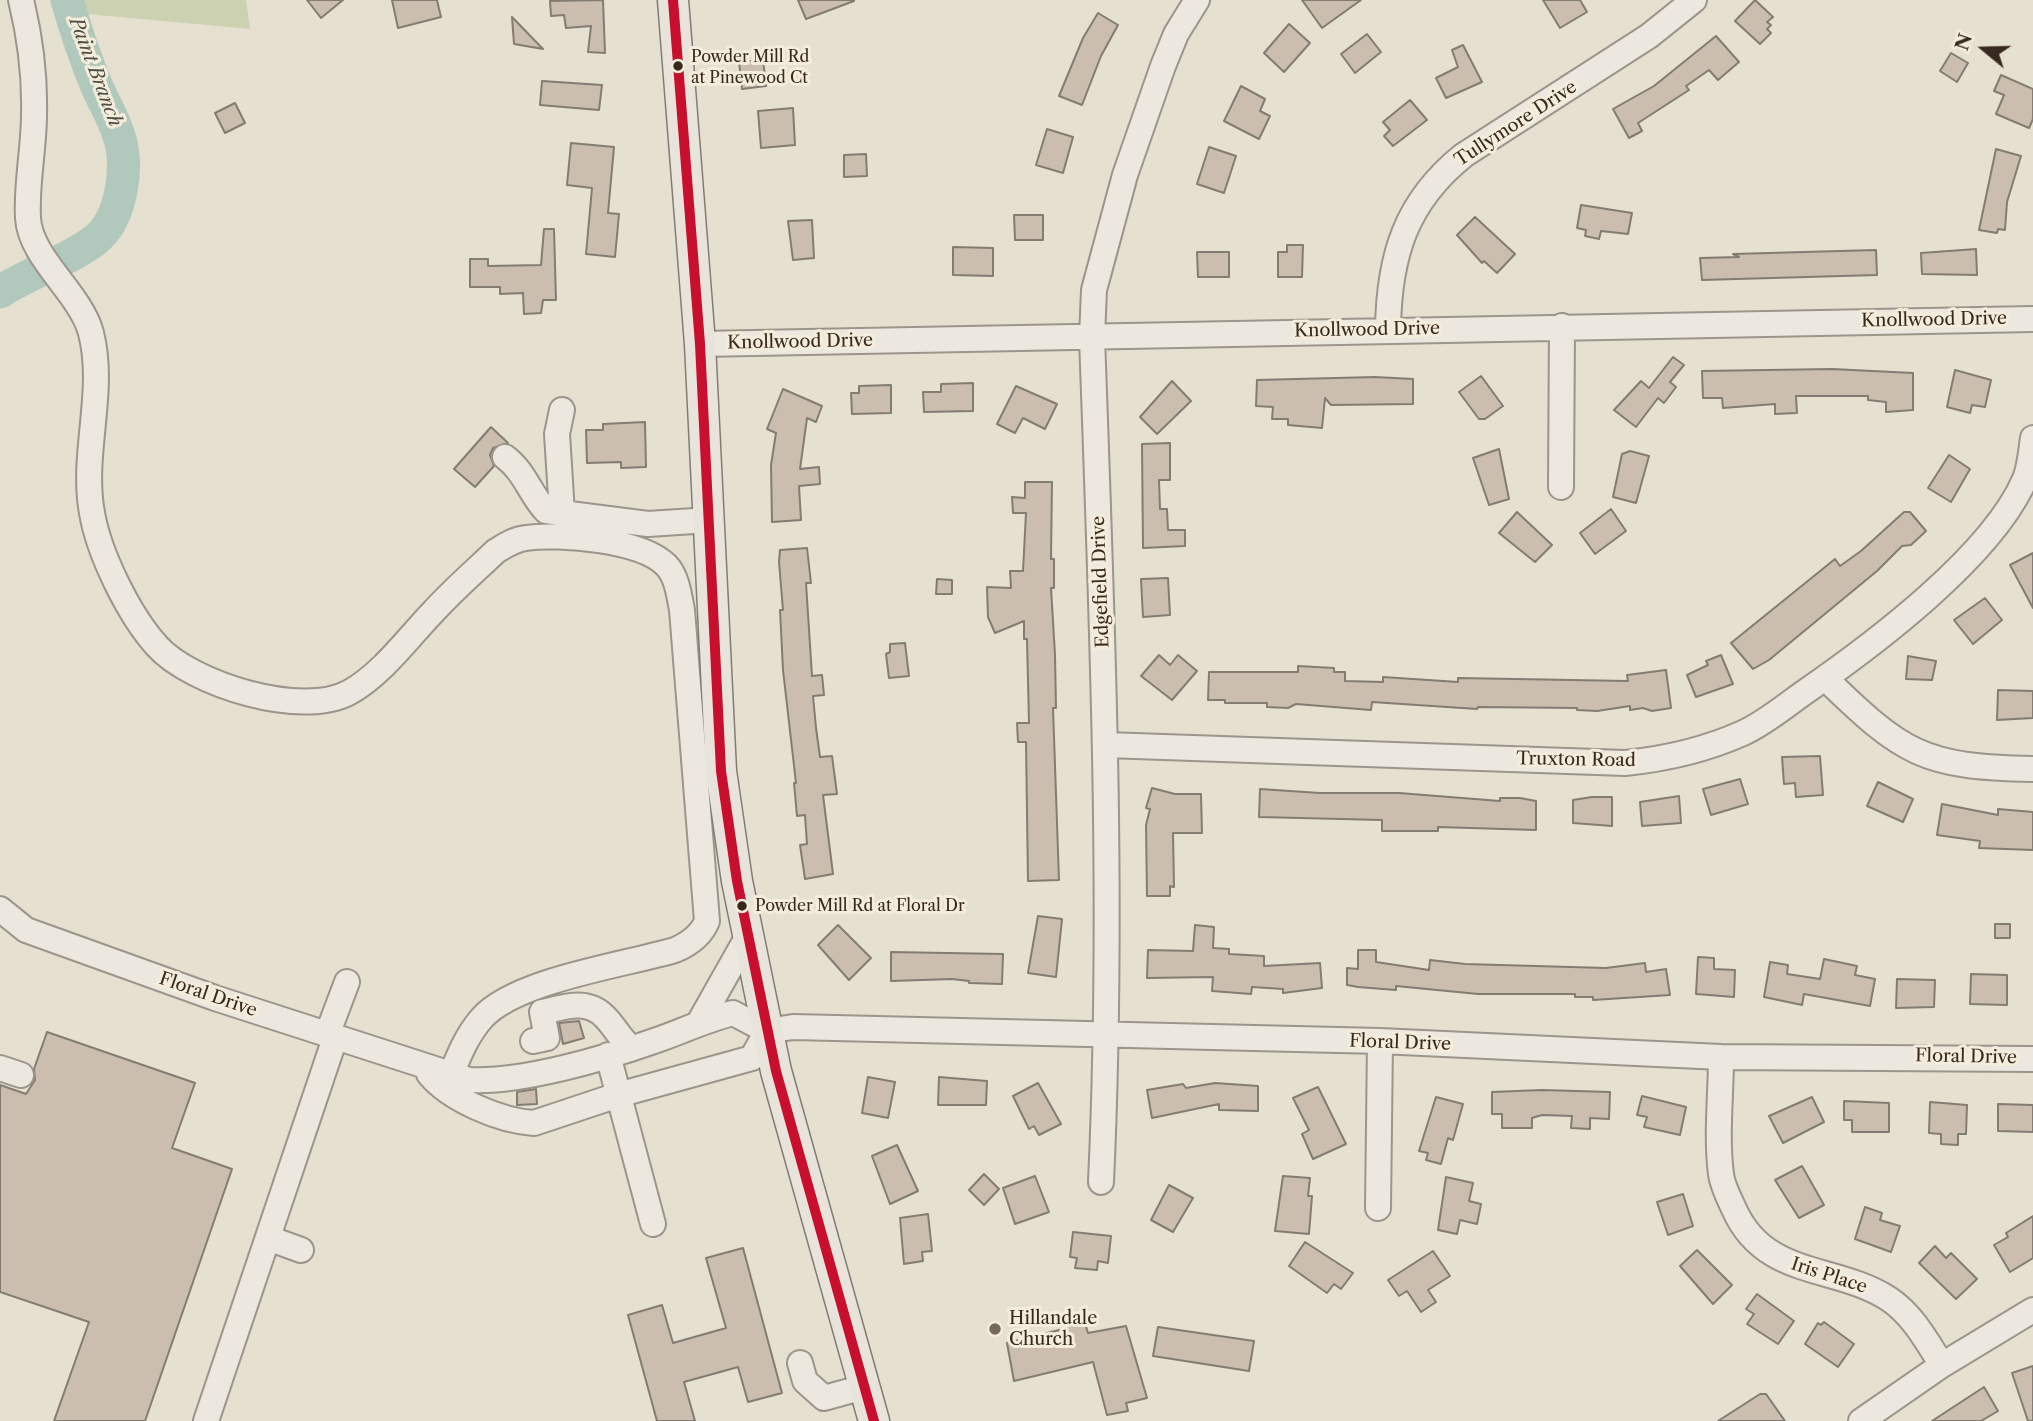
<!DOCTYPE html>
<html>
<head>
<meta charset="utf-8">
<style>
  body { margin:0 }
  #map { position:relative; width:2033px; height:1421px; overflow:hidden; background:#e6e0d0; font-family:"Libre Caslon Text",serif }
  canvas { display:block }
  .north { position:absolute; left:1949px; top:14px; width:70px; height:70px; -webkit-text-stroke:5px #f5eddb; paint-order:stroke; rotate:289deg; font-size:19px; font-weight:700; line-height:28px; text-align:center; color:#38291f }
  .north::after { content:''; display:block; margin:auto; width:24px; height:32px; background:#38291f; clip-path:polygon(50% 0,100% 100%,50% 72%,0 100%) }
</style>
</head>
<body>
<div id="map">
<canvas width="2033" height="1421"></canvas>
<div class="north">N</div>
</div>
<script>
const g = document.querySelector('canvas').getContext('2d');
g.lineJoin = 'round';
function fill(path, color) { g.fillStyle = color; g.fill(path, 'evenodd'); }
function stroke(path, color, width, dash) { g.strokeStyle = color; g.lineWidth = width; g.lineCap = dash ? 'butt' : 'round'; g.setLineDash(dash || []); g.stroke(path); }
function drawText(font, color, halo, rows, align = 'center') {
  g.font = font + ' "Libre Caslon Text",serif'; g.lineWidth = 6; g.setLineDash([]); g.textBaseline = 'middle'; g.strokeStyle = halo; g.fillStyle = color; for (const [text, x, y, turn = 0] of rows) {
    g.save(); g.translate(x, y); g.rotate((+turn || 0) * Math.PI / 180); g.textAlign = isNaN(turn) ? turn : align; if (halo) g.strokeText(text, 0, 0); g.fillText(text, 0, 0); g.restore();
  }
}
fill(new Path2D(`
  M73,0H246L250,29L76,13Z`), '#ccd1b1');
stroke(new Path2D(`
  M0,292C30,272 66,262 94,241C122,220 129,167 119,136C113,116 102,100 95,82C84,55 75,28 67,0`), '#b1c8bc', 33);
const building = new Path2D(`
  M307,0H343L321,18Z
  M392,0H437L441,17L398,28Z
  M603,0L605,53L588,52L591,26L566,28L564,15L551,16L550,1Z
  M798,0H854V1L806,19Z
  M1302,0H1361L1322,28Z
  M1543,0H1580L1587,12L1560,28Z
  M1755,0L1773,17L1767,22L1771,25L1767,29L1771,33L1760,44L1735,21Z
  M1098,13L1118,25L1101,56L1082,105L1059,96L1083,38Z
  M512,17L543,49L514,44Z
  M1289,24L1310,43L1284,72L1264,53Z
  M1367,34L1381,52L1355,73L1341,54Z
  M1716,36L1739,62L1718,80L1709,70L1686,86L1689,90L1638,123L1642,131L1629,138L1613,109L1654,86Z
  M1463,45L1482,82L1446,98L1436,78L1458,67L1452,50Z
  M1951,53L1968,63L1957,82L1940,71Z
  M763,60L766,86L742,89L739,62Z
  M2001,75L2033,89V119L2029,128L1996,114L2004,95L1994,91Z
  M542,81L602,85L599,110L540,105Z
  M1241,86L1265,99L1260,111L1270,116L1259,139L1224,121Z
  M1410,100L1427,120L1393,146L1384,136L1390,130L1383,122Z
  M235,103L245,123L225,133L215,113Z
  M793,108L795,145L761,148L758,111Z
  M1047,129L1073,137L1063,173L1036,165Z
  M571,143L614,147L608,213L619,214L615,257L586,254L592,188L567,185Z
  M1209,147L1236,156L1224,193L1197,184Z
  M1996,149L2021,156L2007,202L2005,230L1998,229L1997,233L1979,230Z
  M866,154L867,176L844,177V155Z
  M1581,205L1632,213L1628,234L1601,231L1599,239L1585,236L1586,230L1577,228Z
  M1014,215H1043V240H1015Z
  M1475,217L1515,254L1497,273L1484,261L1482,263L1457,235Z
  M812,220L814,258L793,260L788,221Z
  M544,229H554L556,300H543L541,313L524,314L523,293L500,294V287H470V259H488V266L541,265Z
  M1287,245H1303L1302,277H1278V252H1287Z
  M953,247L993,248V276L953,275Z
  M1976,249L1977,275L1922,274L1921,253Z
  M1876,250L1877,275L1702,280L1700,258L1739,257L1733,254Z
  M1197,252H1229V277H1198Z
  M1673,357L1684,365L1670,382L1676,387L1664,403L1658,398L1636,427L1614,410L1641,381L1649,388Z
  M1832,369L1913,373V410L1886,412V402L1868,400V396H1796L1797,413L1775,414V404L1723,408L1722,398H1703L1702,371Z
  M1955,370L1991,380L1985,407L1972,405L1970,413L1947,407Z
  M1481,376L1503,406L1485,419H1479L1459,392Z
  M1375,377L1413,379V404L1331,405L1325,398L1322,428L1288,425V419H1272L1273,407L1256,406L1257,380Z
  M1172,381L1191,401L1157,434L1140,417Z
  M973,383V411L924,412L923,392H941V384Z
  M891,385V413L852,414L851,393H859V386Z
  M1016,386L1057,404L1045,429L1023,418L1015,433L997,424Z
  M783,389L822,406L816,422L807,418L800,469L819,467L820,484L799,486L801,520L772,522L771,465L776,433L767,429Z
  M645,422L646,467L621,468V462L587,463L586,430H603V424Z
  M491,427L508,443L493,448L490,455L494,466L475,487L454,469Z
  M1170,443V480H1159L1160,509H1167L1168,530H1185V546L1143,548L1142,444Z
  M1499,449L1509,499L1489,505L1473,458Z
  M1630,451L1649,456L1636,503L1613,497L1622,454Z
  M1949,455L1970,469L1951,502L1928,488Z
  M1025,482H1052L1051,559H1054V588H1051L1055,655L1056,708H1053L1059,880L1028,881L1026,742H1018L1017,723H1029L1027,639H1024V621L995,633L988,617L987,587L1011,588L1010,571H1023L1026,513H1013L1012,497L1025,498Z
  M1611,509L1626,531L1595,554L1580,533Z
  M1517,512L1552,545L1535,562L1499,533Z
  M1904,512H1910L1926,531L1911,545L1902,546L1877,571L1769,660L1753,669L1731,643L1835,559L1840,566L1861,551Z
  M807,548L811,583H806L812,676L822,675L824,695L813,696L816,728L820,757L832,756L837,794L823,795L833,874L805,879L800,845L807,844L805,815L797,816L794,783H796L783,670L780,610H783L779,562L780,550Z
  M2033,553V608L2010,565Z
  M1168,578L1170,615L1143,617L1141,579Z
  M937,579L952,580V594H936Z
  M1985,598L2002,620L1973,644L1954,620Z
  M905,643L909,676L889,678L886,654L890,652V644Z
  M1159,655L1170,665L1178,655L1197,671L1172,700L1141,676Z
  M1721,655L1733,684L1696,697L1687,675L1708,665L1706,661Z
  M1908,656L1936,661L1932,680L1906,679Z
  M1298,666L1334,668V672H1345V681L1383,682V677L1458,682V678L1628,681L1627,675L1666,670L1671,708L1652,711L1643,708L1630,710V706L1597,711L1577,710V708L1478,707L1477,709L1372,702L1371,710L1296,704L1288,708L1267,707V703H1225V700H1208L1209,672H1298Z
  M1998,690L2033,691V718L1997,720Z
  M1820,756L1823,795L1796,797L1795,783L1784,784L1782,757Z
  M1740,779L1748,804L1711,815L1703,789Z
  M1878,782L1913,799L1903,822L1867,806Z
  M1152,788L1175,794H1201L1202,833H1173L1174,887L1170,886V896H1147L1146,825L1150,809L1146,808Z
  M1260,789L1320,793H1399L1500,801V798H1520L1536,801V830L1438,827V831H1382V820L1259,817Z
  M1679,796L1681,823L1642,826L1640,802Z
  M1592,797H1612V826L1573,823V800Z
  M1942,804L1998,815V809L2033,812V850L1979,848L1980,841L1937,835Z
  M1038,916L1062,919L1056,977L1028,973Z
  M1995,924H2010V938H1995Z
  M838,925L871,958L849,980L818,945Z
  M1195,925L1214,927L1213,948L1229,949V954L1264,956V966L1320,963L1322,988L1283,993V989L1252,987L1251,994L1212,991L1213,977L1147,978L1148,950L1193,951Z
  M1358,950H1376V962L1429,970L1430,960L1465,964L1606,968L1645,963L1646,972L1666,969L1670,995L1593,1000V997H1575V994H1478L1396,986V990L1358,987L1347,985V968L1358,969Z
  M891,952L1003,954L1002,984L969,983V981L952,979L891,981Z
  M1698,957L1714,958V969L1735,970L1734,997L1696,994Z
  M1824,959L1857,966L1855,975L1875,979L1870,1006L1804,994L1802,1005L1764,997L1770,962L1788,965L1787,974L1820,979Z
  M1971,974L2007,975V1005L1970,1004Z
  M1897,979L1935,980L1934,1007L1896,1008Z
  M579,1021L584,1038L563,1044L559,1023Z
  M47,1032L195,1083L172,1148L232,1169L145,1421H54L89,1322L0,1292V1085L26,1094L35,1080L34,1069Z
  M868,1077L895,1082L888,1118L862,1113Z
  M939,1077L987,1081L986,1105H938Z
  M1038,1083L1061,1124L1039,1135L1034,1126L1029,1129L1013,1096Z
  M1215,1083L1258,1086V1111L1219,1110V1104L1152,1118L1147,1090L1183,1084L1186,1088Z
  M1318,1087L1346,1144L1313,1159L1302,1134L1309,1130L1293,1098Z
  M536,1089L537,1104L517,1105V1092Z
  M1542,1090L1610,1092L1609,1119L1590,1118V1129L1571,1128L1572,1116L1542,1115L1532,1118V1128H1502V1114H1492V1092Z
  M1642,1096L1686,1107L1680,1135L1644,1127L1647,1117L1637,1115Z
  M1436,1097L1463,1104L1453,1140L1448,1138L1441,1164L1426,1160L1428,1153L1419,1151Z
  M1812,1097L1824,1122L1783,1143L1769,1116Z
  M1844,1101L1889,1103V1132H1852V1120H1844Z
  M1930,1102L1967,1105L1966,1134H1958V1145L1941,1144V1134L1929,1133Z
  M1998,1104L2033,1105V1132L1998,1131Z
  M897,1145L918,1191L890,1204L872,1156Z
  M1802,1166L1824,1205L1799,1218L1775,1180Z
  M984,1174L999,1189L984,1205L969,1190Z
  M1035,1176L1049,1212L1015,1224L1003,1188Z
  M1283,1176L1310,1178L1308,1196H1312L1309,1234L1275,1231Z
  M1446,1177L1473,1183L1469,1201L1481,1204L1477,1224L1460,1220L1457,1234L1438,1230Z
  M1169,1185L1193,1198L1173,1232L1151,1220Z
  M1683,1194L1693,1226L1668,1235L1657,1202Z
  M1865,1207L1882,1213L1880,1220L1900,1226L1891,1252L1855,1239Z
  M928,1214L932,1251L922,1252L923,1261L904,1264L900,1218Z
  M2033,1216V1258L2010,1272L1994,1245L2008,1237L2006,1233Z
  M1073,1232L1111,1236L1108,1263L1098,1261L1097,1270L1075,1268L1077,1258L1070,1257Z
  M1305,1242L1353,1273L1341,1289L1334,1284L1327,1293L1289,1266Z
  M1935,1246L1946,1258L1951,1253L1977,1279L1956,1299L1919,1263Z
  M743,1248L782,1393L748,1402L738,1367L684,1382L695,1421H657L628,1315L662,1305L673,1343L726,1328L706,1258Z
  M1697,1250L1732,1285L1713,1304L1680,1266Z
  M1433,1251L1450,1276L1428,1290L1436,1302L1421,1312L1407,1291L1399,1296L1388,1280Z
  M1757,1294L1794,1321L1778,1344L1747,1324L1754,1314L1746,1309Z
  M1082,1313L1088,1333L1126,1326L1147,1398L1126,1403L1128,1411L1107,1415L1093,1362L1014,1381L1007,1343L1067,1328L1064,1317Z
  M1824,1322L1854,1344L1838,1367L1805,1344L1818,1323L1821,1325Z
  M1158,1327L1254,1341L1249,1371L1153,1356Z
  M2033,1366V1421H2028L2012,1373Z
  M1984,1387L1998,1411L1981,1421H1932Z
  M1760,1394H1766L1785,1421H1718Z`);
fill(building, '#ccbeaf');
stroke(building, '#827c73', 2);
const minor = new Path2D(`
  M21,0C30,37 35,76 34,114C34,149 26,184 28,218C30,258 81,294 91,333C106,392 81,454 92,513C99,554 129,615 157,646C191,684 302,719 350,692C382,674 408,638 433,612C453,590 475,571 496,551C506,545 515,539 526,538C560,533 641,540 666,565C677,576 679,595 682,610L707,921C701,936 689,944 675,950C624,965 516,980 482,1018C467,1035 459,1055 451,1075
  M1388,329C1389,257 1405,202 1464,155L1649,36L1694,0
  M700,344L2033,319
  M505,457C525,472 530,494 546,511L648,524L710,520
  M1561,487L1562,326
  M562,513L557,434L562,410
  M1825,678C1903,754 1923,767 2033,769
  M1106,745L1625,763C1665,759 1705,750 1743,733C1765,723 1785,706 1805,692C1873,645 1992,556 2025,479C2030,467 2031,451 2033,438
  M0,909L26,930L215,998L469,1080C522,1083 606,1058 657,1040C683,1031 705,1020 733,1013L767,1031L793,1027L1380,1041L1721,1057L2033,1059
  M700,1021L748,936
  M327,1035L347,982
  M533,1041L547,1038L542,1012C564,1007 587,998 605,1017C614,1026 620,1038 630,1047
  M608,1055L653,1224
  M1721,1057C1721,1095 1716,1136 1721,1174C1722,1185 1729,1198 1734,1209C1765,1279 1835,1264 1889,1299C1913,1315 1927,1342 1942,1365
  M0,1068L21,1075
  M429,1074C450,1100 501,1121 534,1123L618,1095L752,1058L767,1031
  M1101,1182C1114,900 1102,619 1092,337L1094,290L1125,175L1163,66L1176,34L1197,0
  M1378,1208L1380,1041
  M268,1238L301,1250
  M800,1363L805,1381L824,1398L864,1387
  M206,1421L335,1038
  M1861,1421L1942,1365L2033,1310`);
const major = new Path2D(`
  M673,0L700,344L721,771L737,881L776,1071L874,1421`);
stroke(minor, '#9b958b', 28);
stroke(major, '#827c73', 33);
stroke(minor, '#ece8e0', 24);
stroke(major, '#e9e4db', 30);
stroke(new Path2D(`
  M673,0L700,344L721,771L737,881L776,1071L874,1421`), '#c8102e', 10);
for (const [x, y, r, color] of [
  [678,66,6,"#38291f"],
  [742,906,6,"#38291f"],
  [995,1329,7,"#75695d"]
]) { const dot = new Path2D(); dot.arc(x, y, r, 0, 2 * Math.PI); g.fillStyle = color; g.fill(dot); stroke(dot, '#f5eddb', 2.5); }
drawText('16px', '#38291f', '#f5eddb', [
  ["Powder Mill Rd",691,57],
  ["at Pinewood Ct",691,78],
  ["Powder Mill Rd at Floral Dr",755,906]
], 'left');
drawText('18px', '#38291f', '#f5eddb', [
  ["Tullymore Drive",1516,124,-33],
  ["Knollwood Drive",1934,320,-1],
  ["Knollwood Drive",1367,330,-1],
  ["Knollwood Drive",800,342,-1],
  ["Edgefield Drive",1101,582,-92],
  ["Truxton Road",1576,760,1],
  ["Floral Drive",208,995,19],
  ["Floral Drive",1400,1043,2],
  ["Floral Drive",1966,1057,1],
  ["Iris Place",1829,1276,18]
]);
drawText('18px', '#38291f', '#f5eddb', [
  ["Hillandale",1009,1319],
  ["Church",1009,1340]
], 'left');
drawText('italic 19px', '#504e44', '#f5eddb', [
  ["Paint Branch",95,72,69]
]);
</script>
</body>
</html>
